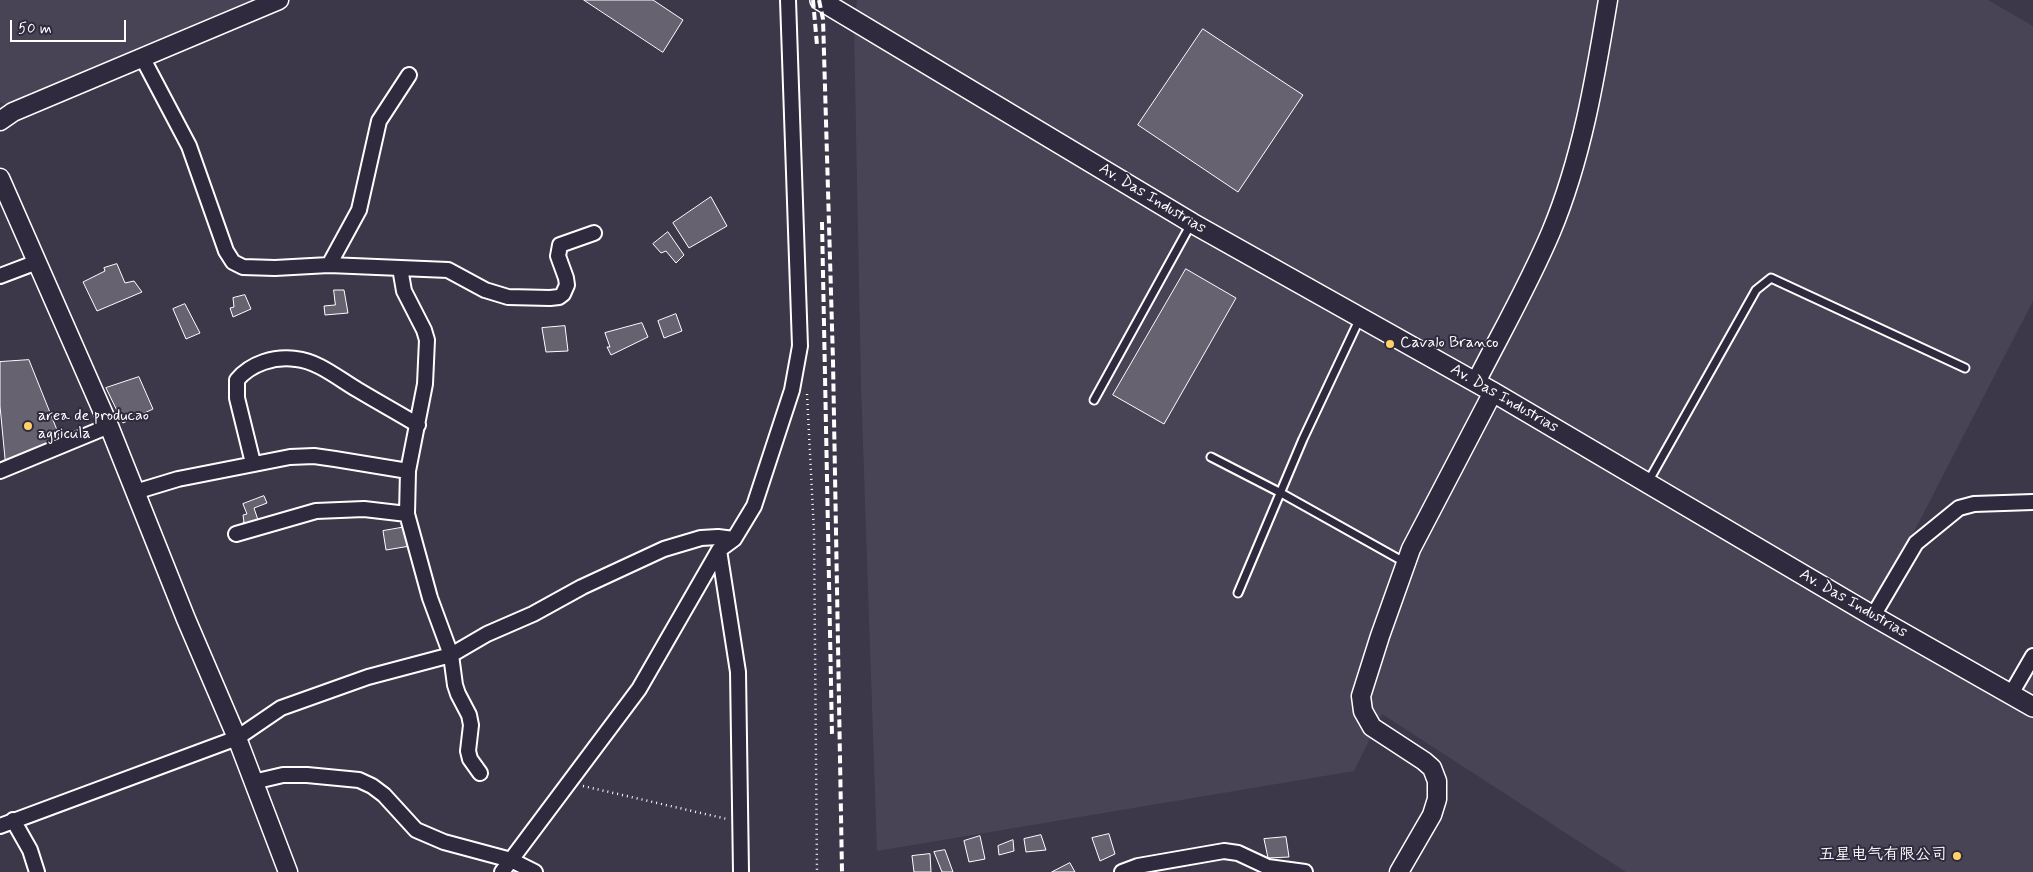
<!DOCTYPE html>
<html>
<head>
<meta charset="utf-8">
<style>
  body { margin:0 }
  #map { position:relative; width:2033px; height:872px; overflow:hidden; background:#3c3749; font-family:Mynerve,sans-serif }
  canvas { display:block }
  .scale { position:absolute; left:10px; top:20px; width:116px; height:22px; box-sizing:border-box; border:2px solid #fff; border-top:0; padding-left:6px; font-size:15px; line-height:18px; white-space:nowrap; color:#fff; -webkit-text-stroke:4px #2f2a3d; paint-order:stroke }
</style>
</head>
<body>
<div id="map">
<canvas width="2033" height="872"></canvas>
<div class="scale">50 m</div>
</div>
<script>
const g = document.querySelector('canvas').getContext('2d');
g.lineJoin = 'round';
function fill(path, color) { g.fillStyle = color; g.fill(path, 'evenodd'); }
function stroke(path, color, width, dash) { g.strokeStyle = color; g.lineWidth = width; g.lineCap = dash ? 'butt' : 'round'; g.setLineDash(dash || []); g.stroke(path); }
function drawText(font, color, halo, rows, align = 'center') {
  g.font = font + ' Mynerve,"LXGW WenKai TC",sans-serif'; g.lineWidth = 4; g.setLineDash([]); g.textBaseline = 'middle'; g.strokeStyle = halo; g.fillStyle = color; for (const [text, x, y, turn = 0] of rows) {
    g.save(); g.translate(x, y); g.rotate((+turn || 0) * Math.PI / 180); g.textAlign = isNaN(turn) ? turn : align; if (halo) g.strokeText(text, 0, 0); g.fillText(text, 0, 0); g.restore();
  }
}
fill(new Path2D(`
  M0,0H262L10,106L0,102Z
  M857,0H1988L2033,26V301L1870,617L2011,700L2033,665V872H1626L1382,714L1354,771L877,851L861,385L854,28Z`), '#494455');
const building = new Path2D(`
  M584,0H653L683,20L663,52Z
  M1203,29L1303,95L1238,192L1138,125Z
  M711,197L727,226L689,248L673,223Z
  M668,232L684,255L676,263L666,251L661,253L653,244Z
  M117,264L125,283L134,281L142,292L97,311L83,282L105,271L104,268Z
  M1186,269L1236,298L1164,424L1113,395Z
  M334,290H344L348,313L325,315L324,306L335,305Z
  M245,295L251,309L233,317L230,308L234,307L233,298Z
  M185,304L200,333L186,339L173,309Z
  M676,314L682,331L664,338L658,321Z
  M642,323L648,337L611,355L607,347H610L605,333Z
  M565,326L568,351L546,352L542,328Z
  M29,360L63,445L6,469L0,406V362Z
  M139,377L153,409L123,423L106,388Z
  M264,496L267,503L254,508L259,523L245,528L243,522H244L243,515L247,514L243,504Z
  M406,527L410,546L386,550L383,531Z
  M1109,834L1115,854L1100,861L1092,838Z
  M1041,835L1046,850L1026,852L1024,839Z
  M980,836L985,859L969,862L964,841Z
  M1286,837L1289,857L1268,858L1264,839Z
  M1013,840L1014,851L999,855L998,846Z
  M945,850L953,872H942L934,852Z
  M930,854L931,872H914L912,856Z
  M1070,863L1075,872H1052Z`);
fill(building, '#666270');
stroke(building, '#fff', 1);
const service = new Path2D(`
  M1094,400L1191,224
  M1211,457L1281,493L1406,563
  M1648,482L1756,290L1771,278L1965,368
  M1238,593L1303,439L1360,318`);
const minor = new Path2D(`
  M142,57L189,146L226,251L233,262L243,267L275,268L329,265L448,270L485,290L508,297L550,298L559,297L563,294L567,285L566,278L558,256L560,245L594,233
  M329,265L359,210L379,121L409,75
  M400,268L404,291L424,330L427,340L425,384L408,471L407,514L430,598L451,655L455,685L458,694L469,715L471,725L468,751L470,759L480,773
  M0,276L37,262
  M253,463L237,398V380C251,363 275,356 296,359C318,361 339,379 358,390C378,402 398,413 418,425
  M0,471L109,426
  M135,492L178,479L290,457L314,456L335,459L408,471
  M236,534L316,511L364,509L407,514
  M719,550L738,672L741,872
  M1873,616L1916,543L1959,508L1974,504L2033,502
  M2011,694L2033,656
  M253,782L283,775H307L359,780L372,786L384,795L416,830L444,842L511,860L535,872
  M13,820L30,850L37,872
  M0,826L237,738L281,708L368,677L451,655L487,634L533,614L582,587L664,549L701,538L718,537L734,539
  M502,872L639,689L719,550L734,539L754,506L792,390L800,346L788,0
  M1122,872L1138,866L1224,851L1238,853L1268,867L1305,872`);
const tertiary = new Path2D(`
  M0,121L13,112L279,0
  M0,178L109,426L186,619L237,738L288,872
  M1476,382C1501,333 1529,284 1551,232C1582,158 1595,79 1608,0
  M1399,872L1432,815L1437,799V781L1432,768L1424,761L1372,727L1363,711L1361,696L1380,636L1411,549L1493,392`);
const secondary = new Path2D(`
  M820,0L1192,223L1493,392L1873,616L2033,707`);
stroke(service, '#fff', 11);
stroke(minor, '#fff', 18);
stroke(tertiary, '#fff', 21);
stroke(secondary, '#fff', 22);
stroke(new Path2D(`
  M807,394L814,532L817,872
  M583,786L727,819`), '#fff', 2.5, [1, 4]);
stroke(service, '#2f2a3d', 7);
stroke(minor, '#2f2a3d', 14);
stroke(tertiary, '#2f2a3d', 18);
stroke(secondary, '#2f2a3d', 19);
stroke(new Path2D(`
  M813,0L817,45
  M819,0L823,19L833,361L842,872
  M822,222L832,735`), '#fff', 4, [8, 4]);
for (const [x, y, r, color] of [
  [1390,344,5,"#ffd166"],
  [28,426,5,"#ffd166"],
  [1957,856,5,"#ffd166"]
]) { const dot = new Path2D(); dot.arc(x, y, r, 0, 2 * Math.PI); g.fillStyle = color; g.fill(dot); stroke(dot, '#2f2a3d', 2); }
drawText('16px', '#fff', '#2f2a3d', [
  ["Av. Das Industrias",1152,199,31],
  ["Av. Das Industrias",1504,399,30],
  ["Av. Das Industrias",1853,604,30]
]);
drawText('16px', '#fff', '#2f2a3d', [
  ["Cavalo Branco",1400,344],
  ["area de producao",38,417],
  ["agricula",38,435],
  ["五星电气有限公司",1947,856,"right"]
], 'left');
</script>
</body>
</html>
